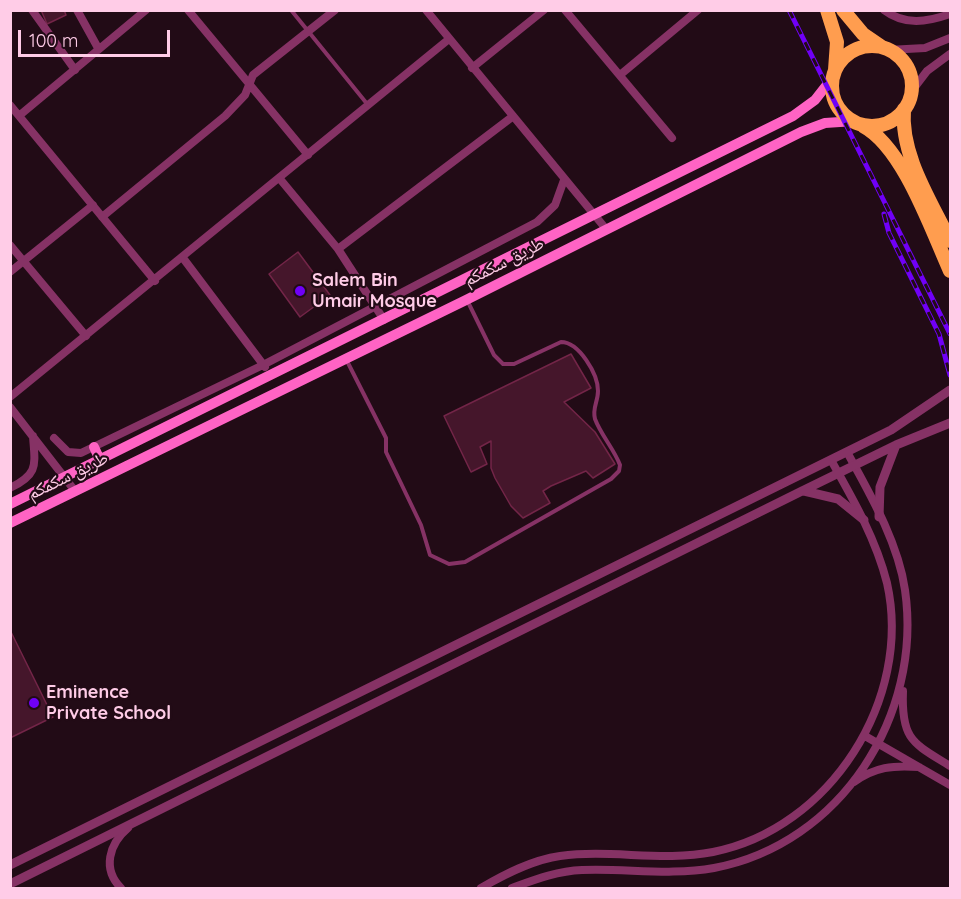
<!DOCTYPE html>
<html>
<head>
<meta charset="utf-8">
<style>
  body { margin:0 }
  #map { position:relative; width:961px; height:899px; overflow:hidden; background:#220b16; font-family:Quicksand,sans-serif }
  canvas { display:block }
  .frame { position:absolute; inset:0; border:12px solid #ffcce7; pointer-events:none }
  .scale { position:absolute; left:18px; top:30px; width:152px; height:27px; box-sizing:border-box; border:3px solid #ffcce7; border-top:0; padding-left:8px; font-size:18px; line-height:21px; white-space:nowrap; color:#ffcce7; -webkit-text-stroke:4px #220b16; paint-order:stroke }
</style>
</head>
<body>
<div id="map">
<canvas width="961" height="899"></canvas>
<div class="frame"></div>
<div class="scale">100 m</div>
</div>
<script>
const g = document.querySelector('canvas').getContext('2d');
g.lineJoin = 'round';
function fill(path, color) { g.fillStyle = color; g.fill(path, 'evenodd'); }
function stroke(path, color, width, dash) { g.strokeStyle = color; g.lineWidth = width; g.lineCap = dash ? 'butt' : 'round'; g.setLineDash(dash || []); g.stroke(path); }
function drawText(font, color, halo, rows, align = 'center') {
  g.font = font + ' Quicksand,"Noto Naskh Arabic",sans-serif'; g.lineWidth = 4.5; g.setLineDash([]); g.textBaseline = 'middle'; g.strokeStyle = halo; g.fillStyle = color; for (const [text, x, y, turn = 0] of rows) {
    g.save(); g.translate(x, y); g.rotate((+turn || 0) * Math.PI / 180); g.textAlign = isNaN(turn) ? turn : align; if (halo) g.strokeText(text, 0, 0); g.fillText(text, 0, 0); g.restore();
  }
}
const building = new Path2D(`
  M41,10H64L66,15L47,24Z
  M298,252L330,295L300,317L269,274Z
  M571,354L591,388L564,402L595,432L615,464L593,478L586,471L551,486L543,491L550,503L523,518L511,506L495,478L491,468V441L480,447L487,464L471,472L444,416Z
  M10,630L53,717L10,738Z`);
fill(building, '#45162b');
stroke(building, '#732548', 1.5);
stroke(new Path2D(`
  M291,10L368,105
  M346,359L386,438V452L421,525L430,555L449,564L465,562L611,479L619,471L620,465C614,449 601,435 595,419C592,408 598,402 598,391C598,374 579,342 561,342L514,364H503L494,355L467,300`), '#863265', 4);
stroke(new Path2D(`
  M32,10L75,70
  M77,10L98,48
  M188,10L308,155
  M426,10L606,229
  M565,10L672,138
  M884,10C905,26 927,22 950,14
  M888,50L925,48L950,38
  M472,68L544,10
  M620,75L698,10
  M911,92L927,71L950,54
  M10,105L155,281
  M20,115L146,10
  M280,179L338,249L384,320
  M102,217L225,116L245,95L253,75L335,10
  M10,245L86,336
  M338,249L512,117
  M183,258L265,367
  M10,272L93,205
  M10,397L449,39
  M10,407L75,491
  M54,438L68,452L81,453L263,365L537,222L555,205L564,180
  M10,488C39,474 35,465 33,436
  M903,691C901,740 913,743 950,766
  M865,736L950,785
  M854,782C875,767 893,765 919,767
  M121,888C102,869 109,844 128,828
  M481,888C505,874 532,860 560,856C611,849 662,862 713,852C830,829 913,699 887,583C876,539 853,499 831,460
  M512,888C534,880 557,871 582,870C625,868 670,876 714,868C841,844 923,715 905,590C898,542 870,494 847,452`), '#863265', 8);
stroke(new Path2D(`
  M804,491L838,499L864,520
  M879,517L880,487L896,445
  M10,865L891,430L950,390
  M10,884L802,491L896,445L950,423`), '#863265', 9);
stroke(new Path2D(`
  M94,447L100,460
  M10,504L793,116L815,100L833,77
  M10,523L466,300L801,132L825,123L855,121`), '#ff63c4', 10);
stroke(new Path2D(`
  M827,10L837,42L835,70
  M843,10L863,34L882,47
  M832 86a40 40 0 1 1 80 0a40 40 0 1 1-80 0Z
  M904,109C900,155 931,201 950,241
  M863,126C903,147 931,229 950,271`), '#ff9d4f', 14);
const rail = new Path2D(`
  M789,10L950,334
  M884,214L889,233L939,334L950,375`);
stroke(rail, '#7000f7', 5);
stroke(rail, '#220b16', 3, [9]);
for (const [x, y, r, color] of [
  [300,291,6,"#7000f7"],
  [34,703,6,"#7000f7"]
]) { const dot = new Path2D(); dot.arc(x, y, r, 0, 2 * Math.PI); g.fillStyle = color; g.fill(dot); stroke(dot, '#220b16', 2); }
drawText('18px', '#ffcce7', '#220b16', [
  ["طريق سكمكم",504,262,-27],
  ["طريق سكمكم",68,476,-26]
]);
drawText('bold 18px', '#ffcce7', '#220b16', [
  ["Salem Bin",312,281],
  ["Umair Mosque",312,302],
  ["Eminence",46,693],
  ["Private School",46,714]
], 'left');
</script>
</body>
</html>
